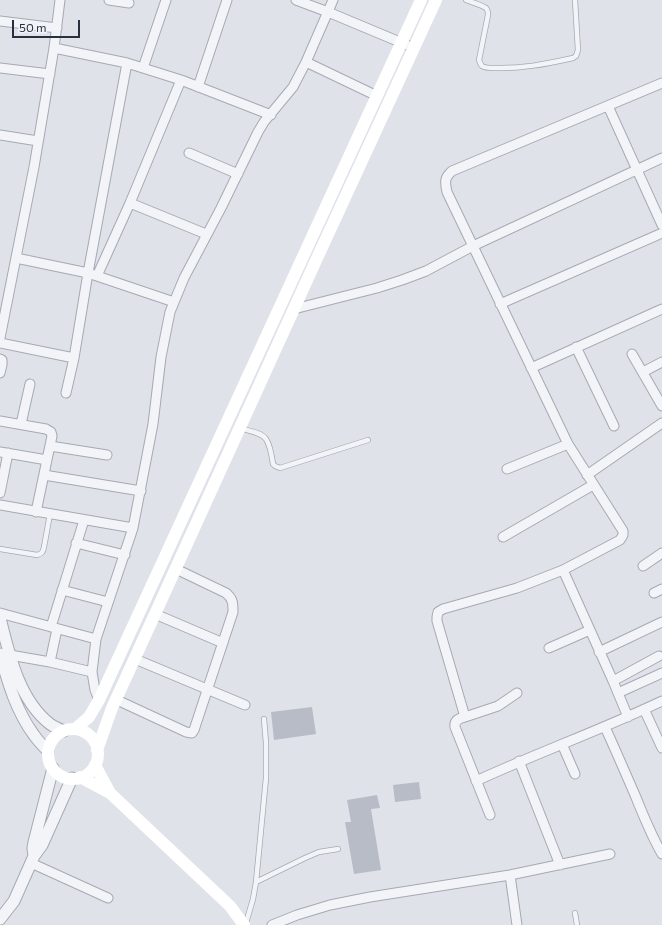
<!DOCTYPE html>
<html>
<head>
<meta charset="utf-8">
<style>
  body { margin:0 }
  #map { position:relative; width:662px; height:925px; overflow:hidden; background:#dfe3e9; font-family:Commissioner,sans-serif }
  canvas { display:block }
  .scale { position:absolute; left:12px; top:20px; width:68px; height:18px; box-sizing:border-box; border:2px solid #283040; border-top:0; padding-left:5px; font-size:12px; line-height:14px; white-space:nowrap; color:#283040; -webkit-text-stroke:3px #eff2f6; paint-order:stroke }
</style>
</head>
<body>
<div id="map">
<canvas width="662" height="925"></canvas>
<div class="scale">50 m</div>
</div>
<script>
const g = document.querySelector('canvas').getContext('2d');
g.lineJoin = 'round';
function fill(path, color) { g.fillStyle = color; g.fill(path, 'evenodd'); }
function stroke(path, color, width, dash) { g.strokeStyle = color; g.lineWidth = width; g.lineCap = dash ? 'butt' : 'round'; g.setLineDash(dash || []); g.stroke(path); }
fill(new Path2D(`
  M312,707L316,734L274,740L271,712Z
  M419,782L421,799L395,802L393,785Z
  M377,795L380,808L371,809L381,870L354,874L345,822H351L347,800Z`), '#b7bcc6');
const service = new Path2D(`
  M466,0C471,2 482,5 486,8C488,10 488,12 488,15L479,60C480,62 480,64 482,66C485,68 490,68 494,68C521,69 546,64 573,58L576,56L578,50L575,0
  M240,428C248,431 261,432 266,439C270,445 272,457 273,464L275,466L280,468L368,440
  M0,549L37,555C42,554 43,552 44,547L50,514
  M256,882L305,858L319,852L338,849
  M575,913L577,925
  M246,923L253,899L256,882L266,778V743L264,719`);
const minor = new Path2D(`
  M109,0L129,3
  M296,0L328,12L407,45
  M0,21L57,28
  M54,48L127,63L181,80L271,115
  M306,62L377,96
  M0,68L50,74
  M143,68L166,0
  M198,87L227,0
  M608,106L662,225
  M0,135L38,141
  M189,153L238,174
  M130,203L206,234
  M16,258L88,273L174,302
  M97,276L130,203L181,80
  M500,304L662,233
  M294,309L377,288L402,280L426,271L473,246L662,158
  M0,338L34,167L54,48L60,0
  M0,343L74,358
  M576,347L614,426
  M632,354L662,406
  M0,359L2,360V365L0,373
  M531,368L662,309
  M643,372L662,362
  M66,393L74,358L88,273L127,63
  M0,421L46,429L51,432L52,436L36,512
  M21,424L30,384
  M50,446L107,455
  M0,452L47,460
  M507,469L568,444
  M44,475L141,491
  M587,475L662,423
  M0,493L8,453
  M0,505L133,528
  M503,537L593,485
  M76,543L125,555
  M643,566L662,553
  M62,590L108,602
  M654,593L662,589
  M0,613L96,639
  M155,614L223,643
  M51,627L84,520
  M549,648L590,630
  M599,652L662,622
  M10,655L50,662L92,672
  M135,659L245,705
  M50,662L57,629
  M613,681L659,656
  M618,693L662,673
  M99,700L95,690L92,672L96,639L133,528L153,424L161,357L170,312L184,278L221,208L258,132L264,122L293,87L306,62L333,0
  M117,700L186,732L192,733L194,730L233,612C233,603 233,599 226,593L176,569
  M644,709L662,748
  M465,717L498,706L517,693
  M628,717L613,681L563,570L620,540L623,535V531L568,444L447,192C445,182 444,178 452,171L662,83
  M605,727C615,749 625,772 635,795C643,815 651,835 662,854
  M562,744L575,774
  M519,761L560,865
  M476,781C537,753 601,730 662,701
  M490,815L455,727C454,720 460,718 465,717L437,621V617L438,612L443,609L517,588L563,570
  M31,863L108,898
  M510,875L517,925
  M272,925L297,915L330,905L370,897L510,875L610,854`);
const tertiary = new Path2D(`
  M0,618C9,654 19,700 50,724C54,727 59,729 64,731
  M0,654C8,682 16,711 34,735C38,741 43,746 48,751
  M34,856L33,848L34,842L53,768
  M0,919L14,901L34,856L42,845L72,778`);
stroke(service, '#a4aab3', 6);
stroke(minor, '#a4aab3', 11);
stroke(tertiary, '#a4aab3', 13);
stroke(service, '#f2f4f7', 4.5);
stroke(minor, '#f2f4f7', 9);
stroke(tertiary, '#f2f4f7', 11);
stroke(new Path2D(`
  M75,729L89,717L99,700L421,0
  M48 754a25 25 0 1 1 50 0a25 25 0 1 1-50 0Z
  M97,750L112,708L155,614L313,267L436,0
  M95,765L110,793
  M80,777L110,793L230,906L244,925`), '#fff', 12);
</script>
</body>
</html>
